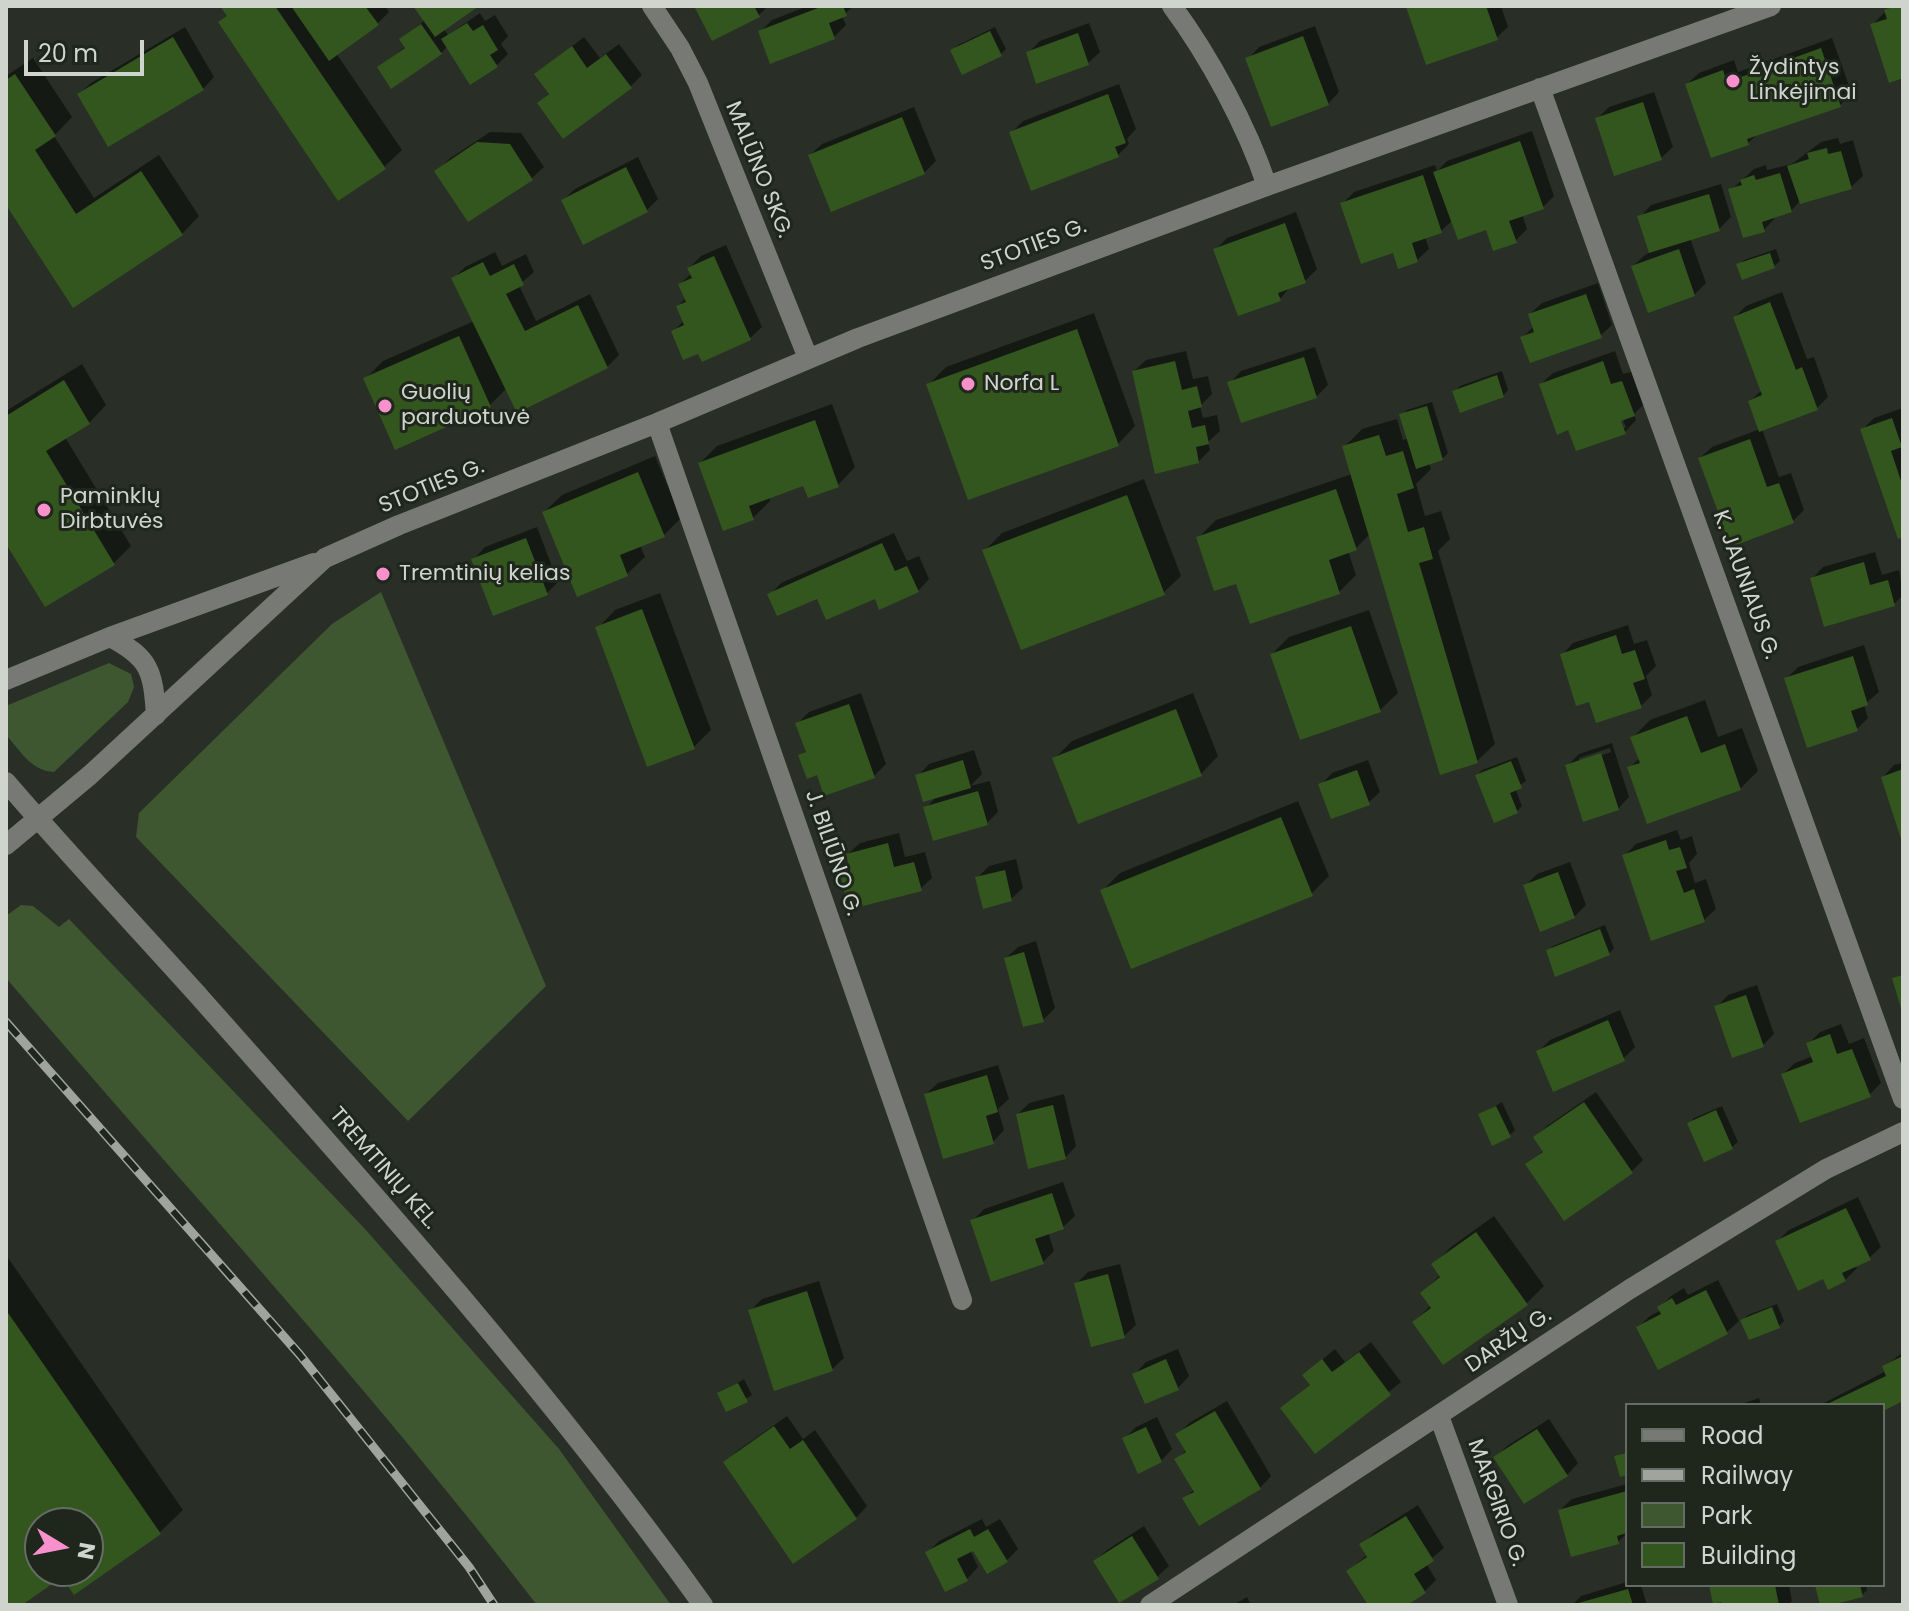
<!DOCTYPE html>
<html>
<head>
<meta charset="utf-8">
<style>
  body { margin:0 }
  #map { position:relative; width:1909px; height:1611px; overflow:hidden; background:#292f26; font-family:Poppins,sans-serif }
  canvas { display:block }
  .frame { position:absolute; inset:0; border:8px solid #cfd4cd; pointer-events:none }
  .legend { position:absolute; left:1625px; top:1403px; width:260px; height:184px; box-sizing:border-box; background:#1f261c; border:2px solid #656c63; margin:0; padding:10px 14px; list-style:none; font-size:24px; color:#cfd4cd }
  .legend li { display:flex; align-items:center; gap:16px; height:40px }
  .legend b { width:40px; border:2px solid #656c63 }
  .north { position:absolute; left:24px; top:1507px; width:80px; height:80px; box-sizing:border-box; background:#1f261c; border:2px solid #656c63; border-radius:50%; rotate:100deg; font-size:22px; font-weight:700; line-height:32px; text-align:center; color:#cfd4cd }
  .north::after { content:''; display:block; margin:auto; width:28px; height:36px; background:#f890cc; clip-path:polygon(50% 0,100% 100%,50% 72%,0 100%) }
  .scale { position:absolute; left:24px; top:40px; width:120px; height:36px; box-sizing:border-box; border:4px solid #cfd4cd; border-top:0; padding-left:10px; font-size:24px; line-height:28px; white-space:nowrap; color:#cfd4cd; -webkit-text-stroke:6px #1f261c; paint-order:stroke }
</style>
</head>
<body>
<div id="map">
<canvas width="1909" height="1611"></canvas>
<div class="frame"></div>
<ul class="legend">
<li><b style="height:10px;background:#767974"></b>Road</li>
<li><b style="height:10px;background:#9fa49d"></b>Railway</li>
<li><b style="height:22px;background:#3e5731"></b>Park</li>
<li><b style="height:22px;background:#33561e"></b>Building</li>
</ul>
<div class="north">N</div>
<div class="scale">20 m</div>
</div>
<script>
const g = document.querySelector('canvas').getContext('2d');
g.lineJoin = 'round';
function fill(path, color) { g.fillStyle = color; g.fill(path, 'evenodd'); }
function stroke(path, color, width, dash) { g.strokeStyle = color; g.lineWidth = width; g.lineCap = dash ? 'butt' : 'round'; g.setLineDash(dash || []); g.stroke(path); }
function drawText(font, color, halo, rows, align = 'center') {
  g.font = font + ' Poppins,sans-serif'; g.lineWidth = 6; g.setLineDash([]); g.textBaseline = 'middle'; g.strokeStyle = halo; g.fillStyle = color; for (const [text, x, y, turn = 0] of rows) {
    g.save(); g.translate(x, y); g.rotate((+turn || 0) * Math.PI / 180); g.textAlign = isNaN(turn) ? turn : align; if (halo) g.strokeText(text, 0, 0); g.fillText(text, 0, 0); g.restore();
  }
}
fill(new Path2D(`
  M381,592L546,986L408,1121L136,837L139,813L332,624Z
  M109,663L131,674L134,687L128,702L54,772C31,771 20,750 6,735V706Z
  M21,905L33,906L59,927L69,919L365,1229L559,1449L671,1605H537C370,1388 184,1186 6,978V916Z`), '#3e5731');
fill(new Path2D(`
  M222,6H385L389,12L378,23L336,53L402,150L384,167L221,22L228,15Z
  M416,6H476L444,29L448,35L480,13L485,21L495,15L508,36L501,44L508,54L497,65L448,46L441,53L379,67L406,46L401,40L425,20Z
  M697,6H768L758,16Z
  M808,6H854L842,16L846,25L834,37L760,32L772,20Z
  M1409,6H1501L1508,27L1496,38Z
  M1891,6H1903V76L1872,25Z
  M1089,23L1100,52L1088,63L1028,53L1040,41Z
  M1315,26L1339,92L1328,104L1248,59L1259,47Z
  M185,27L214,77L203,89L79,94L91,83Z
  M995,27L1006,49L1001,54L953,50L958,45Z
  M584,37L600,58L619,44L642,75L630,87L539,103L550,92L537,74Z
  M1832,38L1852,94L1840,105L1758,134L1748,143L1687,84L1699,73L1734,60L1738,72Z
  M33,58L72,117L54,136L94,198L159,155L199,216L182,234L6,202V76Z
  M1119,84L1136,129L1127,139L1129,144L1117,156L1011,133L1023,121Z
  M1654,92L1673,147L1661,158L1597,119L1609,107Z
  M914,107L936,161L924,173L810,155L822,144Z
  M1532,131L1554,196L1543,207L1522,214L1527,229L1515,241L1487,227L1453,220L1441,231L1425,237L1429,249L1417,260L1394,250L1343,203L1354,192L1435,165L1437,171L1447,161Z
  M490,132L521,133L544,167L532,178L469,220L437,171L449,159Z
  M1838,138L1840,144L1853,140L1863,176L1851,187L1799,202L1791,211L1774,216L1775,218L1764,230L1731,190L1754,169L1766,165L1767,170L1792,164L1821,142Z
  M638,157L658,199L647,210L563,200L575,189Z
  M1721,184L1731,217L1719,229L1690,238L1706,283L1694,295L1633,266L1645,255L1651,252L1640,217L1651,205Z
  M1296,212L1317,269L1305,281L1291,286L1280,299L1216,249L1227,238Z
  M726,245L762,327L750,338L699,351L673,332L684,320L678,306L686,298L680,284L692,273L689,268L701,256Z
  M1776,249L1780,261L1774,266L1739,265L1744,260Z
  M495,252L502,266L526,254L534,272L519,285L536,321L590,294L619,355L607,367L507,388L489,406L365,379L383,361L474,321L454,278L465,267Z
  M1598,283L1612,325L1600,336L1523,337L1534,326L1530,314L1542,303Z
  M1782,292L1807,359L1814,357L1828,397L1817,408L1762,429L1779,477L1791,473L1804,510L1793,521L1700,458L1712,447L1760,429L1750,401L1762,390L1735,317L1746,306Z
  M1094,313L1135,426L1118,444L929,384L946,367Z
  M1315,347L1328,385L1316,397L1230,383L1241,371Z
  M1186,351L1193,379L1208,376L1212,394L1200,406L1203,418L1217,415L1220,431L1208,442L1210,450L1198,462L1134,371L1146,360Z
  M1615,351L1623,374L1634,371L1645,403L1634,414L1636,420L1625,432L1569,428L1541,384L1553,373ZM1620,411L1626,428H1622Z
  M82,364L106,405L89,423L65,437L131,546L114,563L6,540V411Z
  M1502,371L1508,390L1503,396L1454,392L1460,386Z
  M1432,402L1448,453L1442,459L1429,463L1431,469L1416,484L1425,516L1441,511L1450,539L1438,551L1495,744L1477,761L1370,534L1356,548L1348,551L1356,575L1339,592L1237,581L1198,538L1216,520L1352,474L1344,447L1362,429L1397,419L1403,440L1409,438L1402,415L1407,410Z
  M832,404L855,467L838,485L805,484L769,497L770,501L753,518L700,463L717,446Z
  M1903,408V535L1863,429L1874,418Z
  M655,456L681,518L663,536L640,545L645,557L627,574L544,512L562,495Z
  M1144,479L1181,576L1163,593L985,550L1002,533Z
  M537,527L558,582L547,593L474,559L485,547Z
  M894,533L907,561L919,556L929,579L918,591L876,596L770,595L781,583Z
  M1875,552L1882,575L1899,570L1903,595L1894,604L1812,579L1823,567Z
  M660,593L711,730L694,747L598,628L615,610Z
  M1369,610L1398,693L1380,710L1272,654L1289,637Z
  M1628,625L1634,644L1647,640L1656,666L1646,676L1652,695L1641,706L1590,699L1562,655L1573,643Z
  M1864,645L1879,692L1864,705L1868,718L1857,729L1786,679L1798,667Z
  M861,693L886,764L874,776L818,773L801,756L807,750L798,723L809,712Z
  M1193,693L1218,756L1201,774L1055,758L1072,741Z
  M1705,700L1718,737L1742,728L1758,771L1740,789L1629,768L1640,758L1633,737L1650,720Z
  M1612,743L1629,797L1618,809L1568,765L1579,754ZM1610,748L1611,752L1579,763V758Z
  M974,750L982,774L970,786L990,781L998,812L987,823L926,808L937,796L918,776L929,764Z
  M1517,757L1526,781L1515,788L1522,806L1517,811L1477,775L1482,770Z
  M1368,760L1380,792L1368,803L1321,785L1332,773Z
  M1903,763V837L1883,777L1894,765Z
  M1298,801L1329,876L1311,894L1102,891L1120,873Z
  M1677,830L1681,840L1692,836L1697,854L1689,863L1695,883L1706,879L1716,909L1704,920L1624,856L1636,844Z
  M899,833L905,857L925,852L932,878L920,889L842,874L851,865L848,854L860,843Z
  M1016,859L1023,888L1011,899L977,878L989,866Z
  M1570,862L1586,905L1574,917L1525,886L1537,874Z
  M1605,925L1614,948L1609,954L1548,951L1553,946Z
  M1036,941L1055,1008L1043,1020L1006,958L1018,947Z
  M1757,985L1774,1034L1763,1045L1717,1007L1728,995Z
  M1620,1010L1635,1047L1623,1059L1538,1052L1550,1040Z
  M1841,1024L1849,1044L1864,1038L1881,1083L1869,1095L1783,1074L1795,1063L1813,1056L1808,1044L1820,1032Z
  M998,1065L1009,1099L998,1109L1004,1130L993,1142L926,1094L938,1083Z
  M1596,1092L1643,1160L1631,1172L1528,1164L1544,1150L1536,1137L1547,1126Z
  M1064,1094L1076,1146L1065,1158L1018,1114L1029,1103Z
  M1502,1102L1515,1130L1510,1135L1480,1115Z
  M1722,1106L1738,1142L1732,1147L1705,1160L1689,1124L1694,1118Z
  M1063,1182L1075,1216L1063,1227L1048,1232L1054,1251L1043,1262L972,1221L984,1209Z
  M1858,1197L1881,1247L1869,1258L1855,1265L1857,1268L1845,1280L1824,1276L1777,1241L1789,1230Z
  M1494,1216L1544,1286L1527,1303L1443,1363L1414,1322L1431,1305L1422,1293L1440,1275L1433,1265L1451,1247Z
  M6,1255L183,1510L160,1532L74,1592L62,1575L19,1605H6ZM40,1523H88V1571H40Z
  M1120,1264L1136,1325L1124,1336L1076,1284L1088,1272Z
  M1718,1280L1739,1321L1727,1332L1658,1367L1638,1327L1650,1316L1661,1310L1660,1307L1671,1296L1684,1288L1688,1295Z
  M819,1281L844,1358L832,1369L750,1311L762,1299Z
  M1777,1304L1784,1321L1779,1326L1743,1320L1748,1315Z
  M1371,1342L1401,1382L1316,1451L1282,1408L1311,1384L1304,1375L1335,1349L1345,1362Z
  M1178,1349L1189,1376L1178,1388L1135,1374L1146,1362Z
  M1903,1352V1399L1883,1408V1405H1820L1886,1371L1884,1367Z
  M744,1379L752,1395L727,1410L719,1394Z
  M1759,1398L1761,1405H1739Z
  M1227,1401L1271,1476L1260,1488L1185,1499L1194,1489L1177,1459L1187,1449L1178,1435L1189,1423Z
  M787,1416L803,1439L815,1430L867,1506L856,1518L726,1462L737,1451Z
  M1157,1417L1172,1449L1161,1461L1124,1439L1136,1427Z
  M1549,1419L1578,1463L1567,1475L1496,1457L1507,1446Z
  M1627,1484V1533L1618,1542L1560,1510L1572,1499Z
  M1418,1505L1444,1548L1426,1563L1436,1580L1425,1591L1404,1605H1370L1348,1571L1368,1554L1362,1545L1374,1533Z
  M982,1519L986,1527L1000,1519L1018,1549L1006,1561L974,1548L970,1550L978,1567L967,1579L928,1552L939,1541Z
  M1144,1526L1169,1566L1157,1577L1095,1561L1107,1550Z
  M1627,1582V1585H1641L1647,1605H1572L1581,1596Z
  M1711,1585H1789L1792,1601L1788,1605H1724Z
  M1817,1585H1866L1867,1590L1862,1595L1822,1605Z
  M1247,1597L1251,1605H1233Z`), '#0007');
fill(new Path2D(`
  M220,6H275L386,169L338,201L218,22L227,16Z
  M291,6H365L379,25L329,61Z
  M413,6H479L435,37Z
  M694,6H754L760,17L712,41Z
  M823,6H843L847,16L829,23L835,39L770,64L758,31Z
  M1486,6L1498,40L1426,65L1406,7Z
  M1895,6H1903V78L1889,83L1870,24L1887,19L1884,10Z
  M467,23L473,31L483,25L498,50L490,55L498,67L470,85L441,39Z
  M421,24L442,54L391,89L377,67L405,48L399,39Z
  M990,31L1002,56L962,75L950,50Z
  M1078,33L1089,65L1036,84L1026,52Z
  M1303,36L1329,105L1271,127L1245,58Z
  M173,37L204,90L108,147L77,94Z
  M572,46L587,68L606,54L632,88L563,139L537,103L549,94L534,74Z
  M1821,48L1841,107L1747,139L1749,145L1711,158L1685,84L1723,70L1727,82Z
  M15,74L56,136L35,150L76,214L141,171L183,235L73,308L6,205V80Z
  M1108,94L1126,143L1115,147L1119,157L1031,191L1009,132Z
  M1643,102L1662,160L1614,176L1595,118Z
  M902,117L925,174L831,212L808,155Z
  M1520,141L1544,209L1509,221L1517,243L1493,251L1486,230L1458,240L1433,172Z
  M477,142L510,144L533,180L468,222L434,171Z
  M1827,148L1828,154L1841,151L1852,189L1800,204L1787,166L1809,159L1807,153Z
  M626,167L648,212L583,245L561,200Z
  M1780,173L1792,212L1762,222L1765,232L1743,238L1728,189L1742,185L1740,180L1754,175L1756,180Z
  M1423,175L1442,233L1412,243L1418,262L1398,269L1393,253L1361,264L1340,203Z
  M1709,194L1720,231L1649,253L1637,216Z
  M1285,223L1306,283L1278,293L1281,301L1238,316L1213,249Z
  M1679,249L1695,296L1648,313L1631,266Z
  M1770,253L1775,268L1742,280L1736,264Z
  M714,256L751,340L702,362L698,354L683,360L671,331L684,325L676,306L686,302L678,284L692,278L687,268Z
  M483,262L490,276L514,264L524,285L506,294L525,331L578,305L608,368L517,413L451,278Z
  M1586,294L1602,338L1530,363L1520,337L1534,332L1528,314Z
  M1770,302L1796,370L1802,367L1818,410L1759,432L1748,401L1762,395L1733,317Z
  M1077,329L1119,446L968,500L926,384Z
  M459,336L491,407L395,450L363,378Z
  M1304,357L1317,398L1241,423L1227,382Z
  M1175,361L1182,390L1197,386L1202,407L1188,411L1192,428L1205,425L1209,444L1196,447L1199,463L1155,474L1132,371Z
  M1603,361L1611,384L1622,381L1635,416L1621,421L1626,434L1576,451L1568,430L1557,435L1539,384Z
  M1497,375L1504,397L1460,413L1452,391Z
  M64,380L90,424L46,451L115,565L45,607L6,544V416Z
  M1427,406L1443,460L1416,469L1399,414Z
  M1892,418L1902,447L1891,451L1903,487V537L1898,539L1860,429Z
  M815,420L839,487L808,498L803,486L749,506L754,520L723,531L698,463Z
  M1379,435L1386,456L1403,451L1414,488L1397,494L1408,532L1424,527L1433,559L1419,563L1478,763L1440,775L1342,446Z
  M1750,439L1767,487L1779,483L1794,523L1731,547L1698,458Z
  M638,472L665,537L620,555L628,576L577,597L542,512Z
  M1336,489L1357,550L1329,560L1340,594L1250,624L1236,584L1214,591L1196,537Z
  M1127,495L1165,595L1021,650L982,550Z
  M526,538L548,595L493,616L471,559Z
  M882,543L895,571L907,566L919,592L879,610L875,599L826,620L817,599L777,616L767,594Z
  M1864,562L1870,585L1888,580L1895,606L1824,627L1810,578Z
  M642,609L695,749L647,767L595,627Z
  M1351,626L1381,712L1300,740L1270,654Z
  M1616,635L1622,654L1635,650L1645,679L1633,683L1642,708L1596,723L1589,702L1576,706L1560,654Z
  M1853,656L1868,705L1851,711L1858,731L1807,748L1784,678Z
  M849,704L875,778L824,796L817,775L807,779L798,755L806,752L795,723Z
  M1176,709L1202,776L1078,824L1052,758Z
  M1687,716L1701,753L1725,744L1741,790L1647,824L1627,767L1640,763L1630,737Z
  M1601,753L1619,810L1583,822L1565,765Z
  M963,760L971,788L923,802L915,775Z
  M1511,761L1522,788L1510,793L1518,813L1494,823L1475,775Z
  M1903,769V842H1902L1881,777Z
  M1357,770L1370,805L1331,819L1318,784Z
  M978,791L988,825L933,841L923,807Z
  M1281,817L1313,896L1131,969L1100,890Z
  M1666,840L1669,850L1680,847L1687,868L1676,871L1684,893L1694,889L1705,922L1651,941L1622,855Z
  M888,843L894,867L914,862L922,891L863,906L861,900L847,903L840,874L850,871L846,854Z
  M1005,870L1012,901L983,909L975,877Z
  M1558,872L1575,918L1540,932L1523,885Z
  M1600,929L1610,955L1555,977L1546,950Z
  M1024,952L1044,1022L1023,1027L1004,958Z
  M1903,975V1011L1902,1012L1892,978Z
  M1746,995L1764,1047L1732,1058L1714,1006Z
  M1608,1020L1625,1061L1553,1092L1536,1051Z
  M1830,1034L1837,1054L1852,1049L1871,1097L1800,1123L1781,1074L1813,1062L1806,1043Z
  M987,1075L998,1112L986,1116L994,1144L943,1159L924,1094Z
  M1584,1102L1633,1173L1564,1221L1525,1164L1543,1152L1533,1137Z
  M1053,1105L1066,1159L1028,1169L1016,1114Z
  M1496,1106L1511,1137L1492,1146L1478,1114Z
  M1716,1110L1733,1149L1704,1162L1687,1123Z
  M1052,1193L1064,1229L1035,1239L1044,1264L991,1282L970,1220Z
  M1846,1208L1871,1260L1842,1273L1846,1281L1828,1290L1823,1279L1798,1291L1775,1241Z
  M1476,1232L1528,1305L1443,1365L1412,1322L1431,1308L1420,1293L1440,1277L1431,1264Z
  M1108,1274L1125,1338L1091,1347L1074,1283Z
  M1706,1290L1728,1334L1658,1370L1636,1327L1661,1314L1657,1307L1672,1298L1676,1305Z
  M807,1291L833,1371L774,1391L748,1310Z
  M1772,1307L1780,1328L1749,1340L1740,1320Z
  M6,1310L161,1534L74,1595L62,1577L22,1605H6ZM40,1523H88V1571H40Z
  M1359,1352L1391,1395L1315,1454L1280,1408L1310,1385L1302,1375L1322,1359L1332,1372Z
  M1903,1356V1401L1883,1411V1405H1825L1886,1376L1882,1366Z
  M1166,1359L1179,1390L1145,1404L1132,1374Z
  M738,1383L748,1402L726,1412L717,1393Z
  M1215,1411L1261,1489L1199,1526L1182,1498L1194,1492L1174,1459L1186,1452L1175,1434Z
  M774,1426L790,1449L803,1440L857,1519L793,1564L723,1462Z
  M1146,1427L1162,1462L1138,1474L1122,1438Z
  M1537,1429L1568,1476L1524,1504L1493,1457Z
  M1627,1453V1475L1620,1477L1614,1456Z
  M1627,1491V1533L1617,1536L1619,1544L1571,1557L1558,1510Z
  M1406,1516L1434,1561L1414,1574L1426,1593L1407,1605H1368L1346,1571L1367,1557L1359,1544Z
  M970,1529L974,1537L988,1529L1008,1562L987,1574L973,1551L957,1559L968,1581L945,1592L925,1552Z
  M1132,1536L1159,1579L1119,1603L1093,1561Z
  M1709,1585H1775L1779,1605H1722L1721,1602L1713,1604Z
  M1815,1585H1860L1863,1597L1831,1605H1820Z
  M1628,1589L1633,1605H1575V1604Z`), '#33561e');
stroke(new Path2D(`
  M652,6L680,48L698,83L808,358
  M1172,6C1209,56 1247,126 1267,186
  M1540,88L1903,1099
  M657,423L962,1300
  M110,637C150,658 153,671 156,715
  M6,680L110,637L314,563
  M6,782C68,854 133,923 197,994C372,1191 549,1390 703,1605
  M6,845L90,775L325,558L399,525L657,423L858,338L1267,186L1771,6
  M1439,1416L1508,1605
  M1150,1605L1630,1289L1826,1169L1903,1132`), '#767974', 20);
const rail = new Path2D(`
  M6,1022L300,1355L469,1567L494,1605`);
stroke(rail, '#9fa49d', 9);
stroke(rail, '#1f261c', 6, [18]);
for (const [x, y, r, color] of [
  [1733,81,8,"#f890cc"],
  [968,384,8,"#f890cc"],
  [385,406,8,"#f890cc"],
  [44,510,8,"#f890cc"],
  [383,574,8,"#f890cc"]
]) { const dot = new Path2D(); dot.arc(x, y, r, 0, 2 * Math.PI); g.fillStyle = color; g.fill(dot); stroke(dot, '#1f261c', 3); }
drawText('22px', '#cfd4cd', '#1f261c', [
  ["Žydintys",1749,68],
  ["Linkėjimai",1749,93],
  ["Norfa L",984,384],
  ["Guolių",401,393],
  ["parduotuvė",401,418],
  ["Paminklų",60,497],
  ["Dirbtuvės",60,522],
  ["Tremtinių kelias",399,574]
], 'left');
drawText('22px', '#cfd4cd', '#1f261c', [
  ["MALŪNO SKG.",758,170,68],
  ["STOTIES G.",1034,246,-21],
  ["STOTIES G.",432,487,-22],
  ["K. JAUNIAUS G.",1745,585,70],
  ["J. BILIŪNO G.",832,853,71],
  ["TREMTINIŲ KEL.",383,1169,49],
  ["DARŽŲ G.",1509,1341,-34],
  ["MARGIRIO G.",1496,1503,70]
]);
</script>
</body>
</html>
